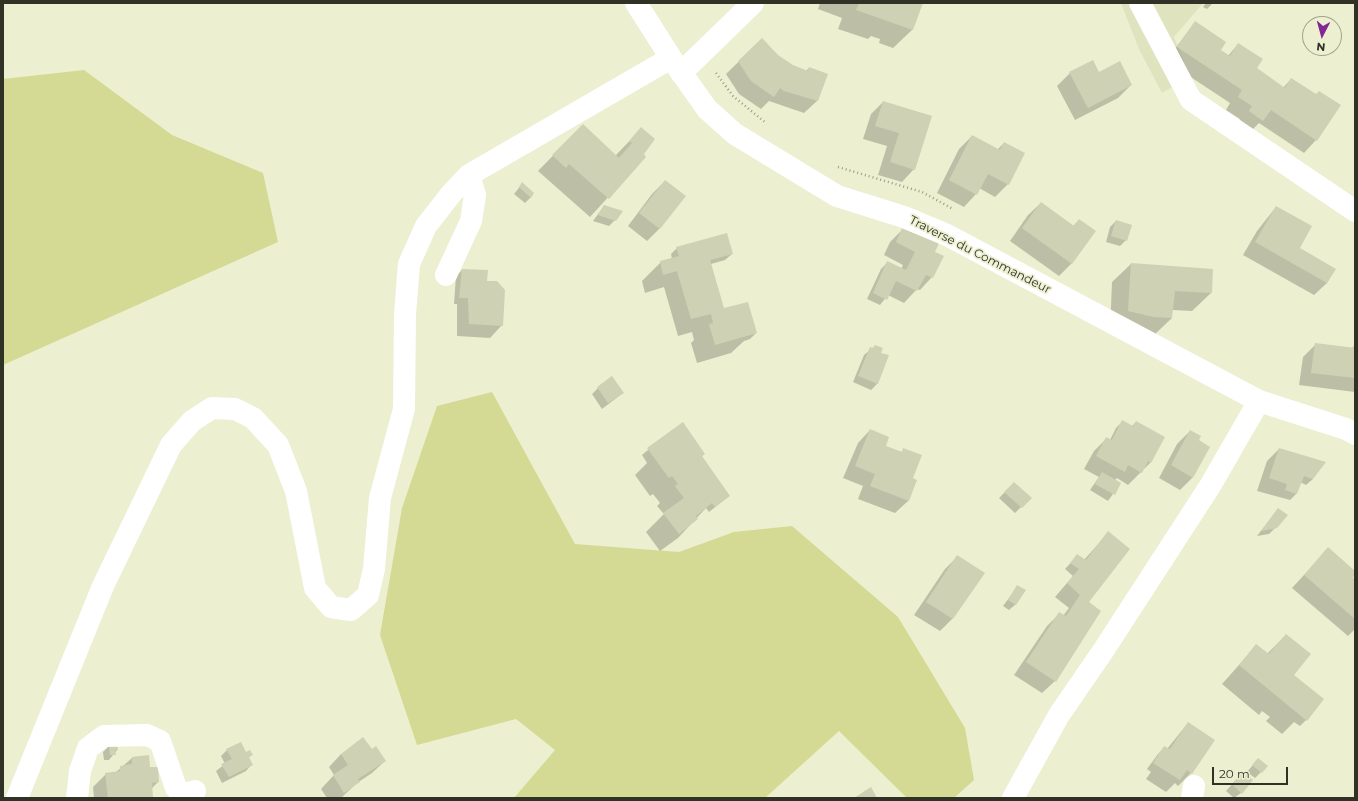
<!DOCTYPE html>
<html>
<head>
<meta charset="utf-8">
<style>
  body { margin:0 }
  #map { position:relative; width:1358px; height:801px; overflow:hidden; background:#ecefd0; font-family:Montserrat,sans-serif }
  canvas { display:block }
  .frame { position:absolute; inset:0; border:4px solid #313226; pointer-events:none }
  .north { position:absolute; left:1302px; top:16px; width:40px; height:40px; box-sizing:border-box; background:#ecefd0; border:1px solid #a1a38c; border-radius:50%; rotate:186deg; font-size:11px; font-weight:700; line-height:16px; text-align:center; color:#313226 }
  .north::after { content:''; display:block; margin:auto; width:14px; height:18px; background:#842792; clip-path:polygon(50% 0,100% 100%,50% 72%,0 100%) }
  .scale { position:absolute; left:1212px; top:767px; width:76px; height:18px; box-sizing:border-box; border:2px solid #313226; border-top:0; padding-left:5px; font-size:12px; line-height:14px; white-space:nowrap; color:#313226; -webkit-text-stroke:3px #ecefd0; paint-order:stroke }
</style>
</head>
<body>
<div id="map">
<canvas width="1358" height="801"></canvas>
<div class="frame"></div>
<div class="north">N</div>
<div class="scale">20 m</div>
</div>
<script>
const g = document.querySelector('canvas').getContext('2d');
g.lineJoin = 'round';
function fill(path, color) { g.fillStyle = color; g.fill(path, 'evenodd'); }
function stroke(path, color, width, dash) { g.strokeStyle = color; g.lineWidth = width; g.lineCap = dash ? 'butt' : 'round'; g.setLineDash(dash || []); g.stroke(path); }
function drawText(font, color, halo, rows, align = 'center') {
  g.font = font + ' Montserrat,sans-serif'; g.lineWidth = 3.5; g.setLineDash([]); g.textBaseline = 'middle'; g.strokeStyle = halo; g.fillStyle = color; for (const [text, x, y, turn = 0] of rows) {
    g.save(); g.translate(x, y); g.rotate((+turn || 0) * Math.PI / 180); g.textAlign = isNaN(turn) ? turn : align; if (halo) g.strokeText(text, 0, 0); g.fillText(text, 0, 0); g.restore();
  }
}
fill(new Path2D(`
  M1121,3H1203L1174,37L1190,77L1162,93L1139,49Z`), '#dfe3be');
fill(new Path2D(`
  M84,70L172,135L263,173L278,242L3,365V79Z
  M492,392L575,544L679,552L734,532L792,526L898,617L965,728L974,780L954,798H907L839,731L765,798H514L555,750L516,719L417,745L380,635L402,508L437,406Z`), '#d4da93');
fill(new Path2D(`
  M820,3H922L912,30L893,48L879,43L880,39L871,36L868,39L838,29L842,18L818,9Z
  M1206,3H1213L1207,9L1203,7Z
  M1195,22L1219,50L1228,56L1238,44L1256,68L1283,88L1291,79L1316,140L1304,153L1259,123L1249,133L1237,124L1240,119L1226,110L1230,103L1177,68L1172,53Z
  M762,39L778,56L793,66L806,71L809,68L826,75L817,101L804,113L769,101L761,109L739,94L726,74Z
  M1070,73H1099L1131,85L1118,98L1075,120L1057,86Z
  M883,102L931,116L914,169L902,182L878,175L887,146L863,139L871,114Z
  M583,125L615,156L641,129L642,154L645,157L590,217L538,171Z
  M972,136L997,150L1004,143L1024,154L1008,184L995,197L979,188L976,194L964,207L937,193L959,149Z
  M665,181L660,228L647,241L628,226L652,194Z
  M522,184L531,197L525,203L514,194Z
  M1041,203L1073,226L1079,220L1094,231L1071,264L1059,276L1010,241L1028,215Z
  M604,206L615,220L609,226L593,221Z
  M1276,207L1299,248L1335,269L1327,283L1314,295L1243,255L1257,231Z
  M1116,221L1126,240L1120,246L1106,242L1110,227Z
  M903,229L934,253L932,277L920,290L917,289L904,303L888,295L880,305L867,299L881,269L887,263L901,269L903,265L884,255L890,242Z
  M677,248L732,254L725,260L711,264L723,309L756,333L750,339L744,341L731,353L697,363L691,343L694,340L692,332L678,336L664,287L645,293L642,281L661,262L672,259L671,254Z
  M1131,264L1211,293L1192,311L1172,310V318L1153,336L1110,330L1112,282Z
  M462,270L486,282L502,325L490,338L457,336V304H454L456,276Z
  M1316,344L1352,348L1355,345V392L1299,385L1303,357Z
  M875,346L880,353L887,356L877,384L871,390L853,382L864,355Z
  M598,388L623,393L602,409L592,394Z
  M1122,422L1132,426L1136,422L1163,438L1150,463L1128,485L1117,478L1115,480L1120,484L1108,501L1090,490L1099,477L1084,469L1094,451L1107,438L1110,440L1116,428Z
  M870,430L884,446L901,452L904,450L912,478L908,501L895,513L858,499L863,486L843,478L858,443Z
  M1190,431L1198,441L1209,447L1192,478L1180,490L1159,478L1177,444Z
  M661,439L704,454L701,457L729,496L709,512L706,508L678,538L660,551L646,532L664,514L657,506L660,503L653,494L650,496L635,475L647,463L642,455Z
  M1279,449L1313,479L1306,485L1300,482L1296,494L1290,500L1257,491L1267,461Z
  M1014,483L1030,498L1015,513L999,498Z
  M1278,509L1276,527L1269,534L1257,536Z
  M1108,533L1088,602L1055,681L1042,693L1014,675L1047,626L1059,614L1063,616L1069,608L1055,597L1073,576L1065,569L1078,555L1084,560Z
  M1328,549L1355,573L1352,579L1355,581V629L1348,636L1292,588Z
  M957,557L984,573L952,619L940,631L914,615L945,569Z
  M1018,586L1016,604L1009,610L1003,606Z
  M1286,635L1290,678L1306,720L1300,726L1294,722L1282,734L1266,721L1270,717L1262,711L1259,715L1222,684L1256,646L1267,654Z
  M1188,723L1207,751L1191,773L1178,786L1175,783L1166,792L1146,779L1151,772L1147,769L1158,754L1164,748L1167,749Z
  M109,746L117,750L109,760H104L103,752Z
  M227,750L252,754L248,758L252,764L246,771L222,783L216,771L225,764L221,756Z
  M372,750L385,761L372,773L357,783L341,798H327L321,789L334,775L329,767L341,754Z
  M132,758L149,768L158,782L152,788V796L150,798H94L93,787L106,774L115,773Z
  M1258,759L1261,772L1255,778L1247,772Z
  M1243,772L1241,793L1234,798L1226,791Z`), '#0003');
fill(new Path2D(`
  M859,3H923L913,30L856,10Z
  M1195,21L1226,42L1221,50L1230,56L1238,43L1263,59L1257,68L1285,88L1291,78L1316,94L1319,91L1341,105L1317,141L1271,110L1263,121L1249,111L1252,106L1238,97L1242,90L1177,47Z
  M762,38L778,55L793,65L808,71L809,67L828,74L818,101L784,91L780,88L774,97L751,81L738,61Z
  M1093,60L1099,72L1120,61L1132,85L1088,108L1069,72Z
  M883,101L932,116L915,170L890,162L899,133L875,126Z
  M583,124L619,158L632,143L629,141L641,127L655,139L644,154L646,157L609,199L569,164L566,168L552,155Z
  M972,135L1000,150L1004,142L1025,153L1009,185L988,174L977,195L949,180Z
  M665,180L686,196L660,229L639,213Z
  M522,182L534,193L531,198L519,187Z
  M1041,202L1074,226L1079,219L1096,231L1072,264L1022,228Z
  M604,205L623,211L616,221L598,215Z
  M1276,206L1312,226L1300,248L1336,269L1327,283L1255,242Z
  M1116,220L1132,225L1127,241L1111,236Z
  M902,228L939,243L935,252L944,256L933,278L926,275L917,291L896,281L887,300L873,293L887,261L906,270L915,252L896,242Z
  M727,233L733,254L710,260L724,308L748,302L757,333L715,345L709,324L713,323L711,314L691,319L677,271L663,275L660,261L679,256L676,247Z
  M1131,263L1213,269L1212,293L1175,291L1172,318L1154,317L1128,311Z
  M462,269L488,270L487,281H497L505,290L503,326L469,324L468,298H459Z
  M1315,343L1355,348V378L1311,373Z
  M875,345L883,348L881,353L889,355L878,384L858,376L870,347L873,348Z
  M612,376L624,393L608,403L597,387Z
  M1122,420L1133,426L1136,421L1165,437L1151,463L1148,461L1142,473L1128,465L1125,472L1096,456L1106,437L1112,440Z
  M683,422L705,454L702,456L730,496L715,507L712,503L696,516L698,519L679,534L663,513L684,498L675,486L678,484L672,476L669,478L647,448Z
  M870,429L889,437L886,446L902,452L903,448L922,455L913,478L917,480L909,501L870,486L875,474L855,466Z
  M1190,430L1201,436L1199,440L1210,447L1193,478L1171,465Z
  M1279,448L1326,462L1313,479L1304,476L1297,494L1285,490L1287,484L1269,478Z
  M1102,472L1121,483L1115,495L1095,484Z
  M1014,482L1032,498L1022,508L1004,492Z
  M1278,508L1288,515L1277,528L1261,531Z
  M1108,531L1130,549L1089,602L1101,611L1056,682L1026,662L1059,612L1066,616L1080,595L1067,583L1079,569L1070,563L1077,554L1086,560Z
  M1328,547L1355,571L1353,578L1355,580V619L1304,575Z
  M957,555L985,573L953,619L926,602Z
  M1017,585L1026,590L1016,605L1008,600Z
  M1286,634L1311,654L1294,675L1324,699L1307,721L1239,665L1256,644L1269,654Z
  M1188,722L1215,740L1192,774L1187,770L1180,780L1153,763L1164,746L1170,749Z
  M363,737L372,749L376,746L386,761L358,779L360,782L344,793L333,775L348,765L341,754Z
  M241,742L246,752L250,750L253,755L249,757L253,765L229,777L221,764L232,759L226,749Z
  M117,743L118,750H115L116,755H110L109,745Z
  M149,755L150,767H158L159,782L152,783L153,797L108,798L105,773L120,771V766L132,764V757Z
  M1258,758L1268,766L1262,773L1252,765Z
  M1243,771L1253,780L1242,794L1232,784Z
  M871,787L877,798H853L857,796Z`), '#ced1b3');
stroke(new Path2D(`
  M716,73L733,96L766,123
  M838,167L922,192L953,209`), '#9c9e87', 2.5, [1, 3]);
stroke(new Path2D(`
  M636,3L671,58L707,109L735,134L837,196L904,217L947,235L1259,401L1346,429L1355,434
  M1140,3L1191,100L1355,211
  M681,73L753,3
  M446,275L471,221L475,195L469,175
  M17,798L103,586L171,445L192,421L212,408L235,409L253,418L278,445L296,491L315,588L331,607L351,610L368,595L374,569L380,498L404,409L405,314L409,264L426,226L451,194L469,175L671,58
  M77,798L80,771L88,748L104,736L147,735L160,741L176,788L184,794L195,791
  M1013,798L1059,715L1103,651L1210,486L1259,401
  M1192,798L1194,786`), '#fff', 22);
drawText('12px', '#313226', '#ecefd0', [
  ["Traverse du Commandeur",980,255,27]
]);
</script>
</body>
</html>
